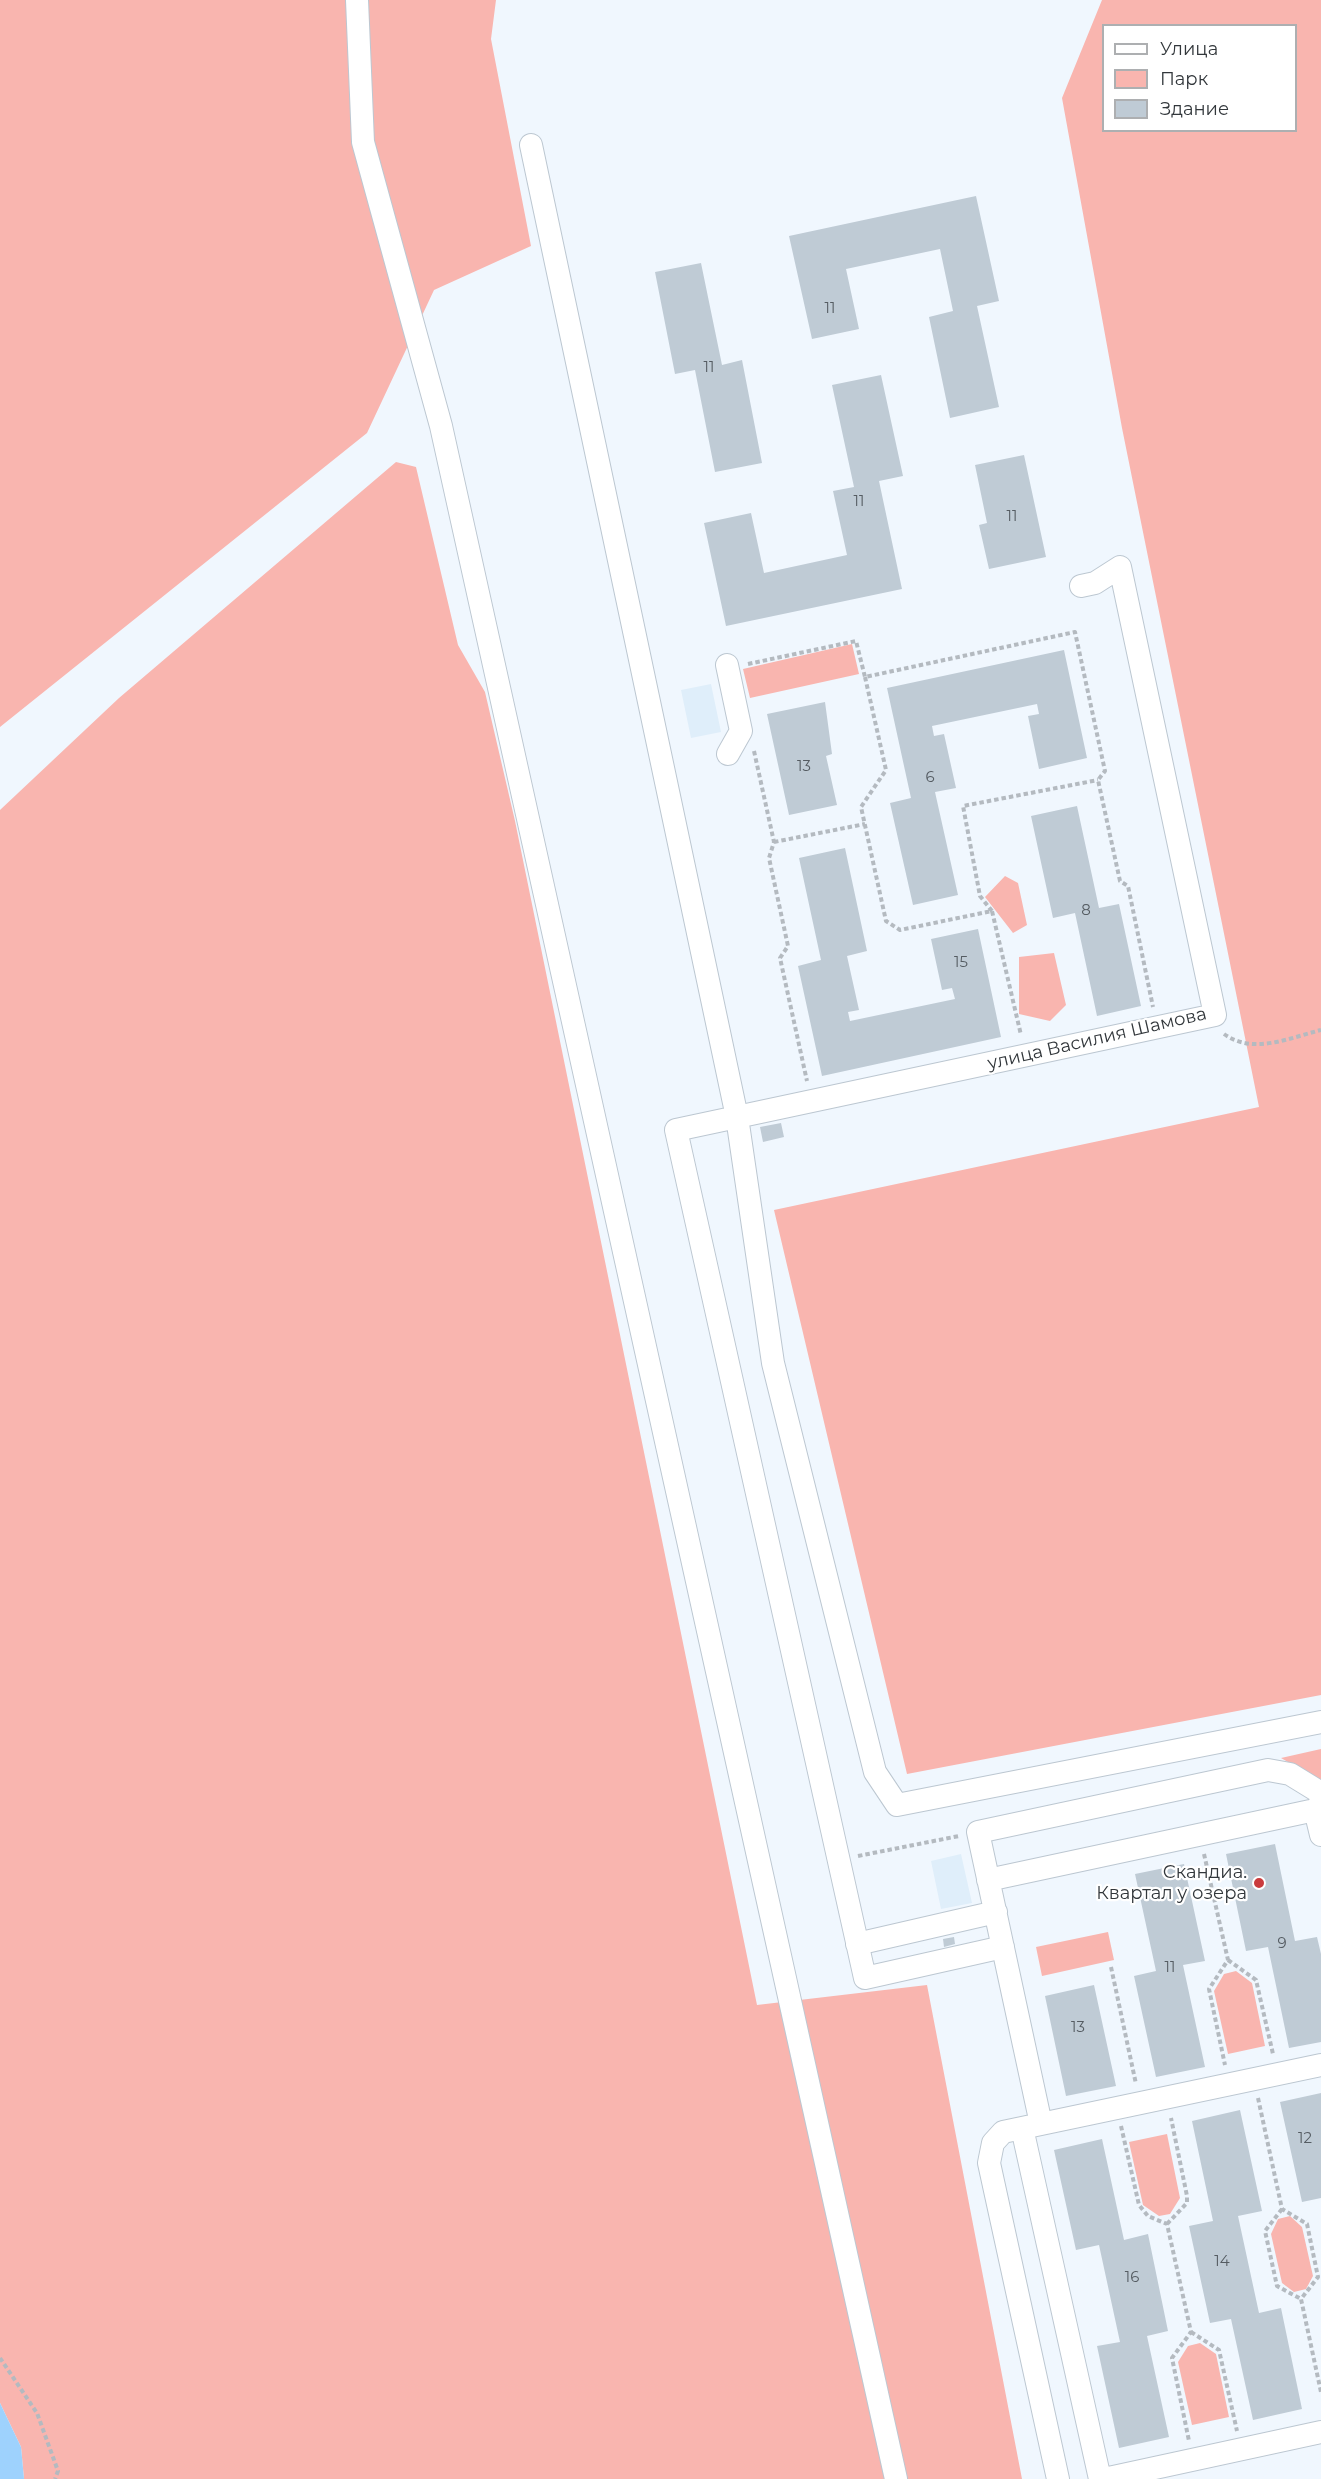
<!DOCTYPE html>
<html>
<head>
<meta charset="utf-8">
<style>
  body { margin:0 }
  #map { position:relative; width:1321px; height:2479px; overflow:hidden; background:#f0f7fe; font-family:Montserrat,sans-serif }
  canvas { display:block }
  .legend { position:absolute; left:1102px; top:24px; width:195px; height:108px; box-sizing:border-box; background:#fff; border:2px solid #adafb1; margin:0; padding:8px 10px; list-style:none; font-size:18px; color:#32373b }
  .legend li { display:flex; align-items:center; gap:12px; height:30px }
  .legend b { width:30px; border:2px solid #adafb1 }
</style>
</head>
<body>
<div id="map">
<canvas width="1321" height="2479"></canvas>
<ul class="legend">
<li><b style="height:8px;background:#fff"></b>Улица</li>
<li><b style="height:16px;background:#f9b5af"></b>Парк</li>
<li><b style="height:16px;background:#bfcbd5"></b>Здание</li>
</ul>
</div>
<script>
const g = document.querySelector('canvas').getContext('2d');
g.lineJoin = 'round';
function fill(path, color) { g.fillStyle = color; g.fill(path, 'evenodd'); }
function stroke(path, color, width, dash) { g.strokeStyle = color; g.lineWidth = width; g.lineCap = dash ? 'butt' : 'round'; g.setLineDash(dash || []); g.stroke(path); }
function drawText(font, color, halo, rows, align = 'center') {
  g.font = font + ' Montserrat,sans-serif'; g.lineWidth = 4.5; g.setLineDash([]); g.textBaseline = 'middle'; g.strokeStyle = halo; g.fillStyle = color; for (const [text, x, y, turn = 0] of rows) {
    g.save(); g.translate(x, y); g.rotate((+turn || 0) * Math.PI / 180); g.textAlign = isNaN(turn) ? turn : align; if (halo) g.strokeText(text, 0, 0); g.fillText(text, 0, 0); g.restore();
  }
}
fill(new Path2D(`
  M711,684L721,732L691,738L681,690Z
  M961,1854L972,1903L941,1909L931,1861Z`), '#dfeefa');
fill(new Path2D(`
  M0,0H496L491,39L531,246L434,290L367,433L0,727Z
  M1102,0H1321V1695L907,1774L774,1210L1259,1107L1122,428L1062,98ZM1104,26H1296V130H1104Z
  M396,462L416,467L458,645L485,692L515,821L757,2005L927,1985L1022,2479H24L21,2447L0,2403V810L119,698Z
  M852,644L859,674L750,698L743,669Z
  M1005,876L1018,883L1027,925L1013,933L985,897Z
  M1054,953L1066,1005L1050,1021L1019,1014V957Z
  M1321,1749V1781L1281,1758Z
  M1108,1932L1114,1960L1042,1976L1036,1947Z
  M1236,1971L1252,1983L1265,2046L1228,2054L1214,1991L1224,1974Z
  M1167,2134L1180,2198L1170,2214L1159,2216L1143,2205L1129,2142Z
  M1290,2216L1302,2227L1313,2276L1306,2289L1294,2292L1282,2283L1271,2234L1278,2219Z
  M1200,2343L1216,2354L1229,2417L1192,2425L1178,2362L1188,2346Z`), '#f9b5af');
fill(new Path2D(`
  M0,2403L21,2447L24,2479H0Z`), '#9ed2fd');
fill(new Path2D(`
  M976,196L999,301L977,306L999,407L950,418L929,317L953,311L940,249L846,269L859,329L812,339L789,236Z
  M701,263L722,365L742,360L762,463L715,472L695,370L675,374L655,272Z
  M881,375L903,476L879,481L902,589L726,626L704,523L751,513L764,573L847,555L833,491L854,487L832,385Z
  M1024,455L1046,557L989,569L979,525L987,523L975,465Z
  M1064,650L1087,758L1039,769L1028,716L1039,714L1037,704L932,726L934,736L944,734L956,788L935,792L958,895L913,905L890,803L911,798L887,688Z
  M825,702L832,754L826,756L837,805L789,815L767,714Z
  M1077,806L1099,908L1119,904L1141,1006L1097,1016L1075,913L1053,918L1031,816Z
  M845,848L867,951L847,956L859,1010L848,1012L850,1021L955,999L952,988L942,990L931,939L978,929L1001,1037L822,1076L798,966L821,960L799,858Z
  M781,1123L784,1137L763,1142L760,1127Z
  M1275,1844L1295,1941L1317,1937L1321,1954V2042L1289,2048L1268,1947L1246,1951L1226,1854Z
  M1184,1864L1205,1961L1183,1965L1205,2067L1156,2077L1134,1976L1156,1971L1135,1874Z
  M954,1937L955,1944L944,1947L943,1939Z
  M1094,1985L1116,2086L1066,2096L1045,1996Z
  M1321,2093V2198L1302,2202L1280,2102Z
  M1240,2110L1262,2211L1238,2216L1259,2313L1281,2308L1302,2409L1253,2420L1231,2319L1210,2323L1189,2226L1213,2221L1192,2121Z
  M1102,2139L1124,2240L1148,2234L1168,2331L1147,2336L1169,2437L1119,2448L1097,2346L1120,2342L1099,2245L1076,2250L1054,2150Z`), '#bfcbd5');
const minor = new Path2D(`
  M357,0L363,142L441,426L896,2479
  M531,145L737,1117L773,1363L875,1772L897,1805L1321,1722
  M727,665L741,731L728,754
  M1315,1810L1321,1835
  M988,1880L1315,1810L1321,1803
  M857,1944L996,1912
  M1003,1947L865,1978L676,1130L1215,1015L1120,567L1095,583L1081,586
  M1041,2124L978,1832L1268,1770L1290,1774L1321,1793
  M1022,2128L1100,2479
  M1058,2479L989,2163L993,2143L1003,2132L1321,2065
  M1104,2479L1321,2432`);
stroke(minor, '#bcc7d1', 24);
stroke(new Path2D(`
  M748,664L856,641L865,677L1075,632L1105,771L1098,780L1120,881L1128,886L1153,1007
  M865,677L886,770L861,807L886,921L900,930L992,911L1021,1035
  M754,751L774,842L769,858L788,946L780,958L807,1081
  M774,842L865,824
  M992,911L980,896L963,806L1098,780
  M1224,1034C1253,1055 1289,1038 1321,1030
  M1204,1854L1228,1960L1209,1989L1225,2065
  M858,1856L959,1836
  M1228,1960L1256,1980L1273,2054
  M1111,1967L1136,2084
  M1258,2098L1282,2209L1307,2224L1318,2277L1301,2299L1321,2392
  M1121,2126L1139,2205L1148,2216L1167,2224L1191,2332L1172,2358L1189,2441
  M1282,2209L1265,2231L1277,2286L1301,2299
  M1167,2224L1187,2203V2196L1171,2118
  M1191,2332L1219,2350L1237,2431
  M0,2358L37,2413L58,2471L55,2479`), '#b4bac0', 4, [4.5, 3]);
stroke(minor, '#fff', 22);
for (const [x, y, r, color] of [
  [1259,1883,6,"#ca3b3d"]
]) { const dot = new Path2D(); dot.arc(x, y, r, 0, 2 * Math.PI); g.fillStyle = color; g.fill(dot); stroke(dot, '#fff', 2); }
drawText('15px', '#555c62', null, [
  ["11",830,309],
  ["11",709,368],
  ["11",859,502],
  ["11",1012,517],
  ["13",804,767],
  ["6",930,778],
  ["8",1086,911],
  ["15",961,963],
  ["9",1282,1944],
  ["11",1170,1968],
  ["13",1078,2028],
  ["12",1305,2139],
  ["14",1222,2262],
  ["16",1132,2278]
]);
drawText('18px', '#32373b', '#fff', [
  ["улица Василия Шамова",1097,1039,-13]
]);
drawText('18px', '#32373b', '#fff', [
  ["Скандиа.",1247,1873],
  ["Квартал у озера",1247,1894]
], 'right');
</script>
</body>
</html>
